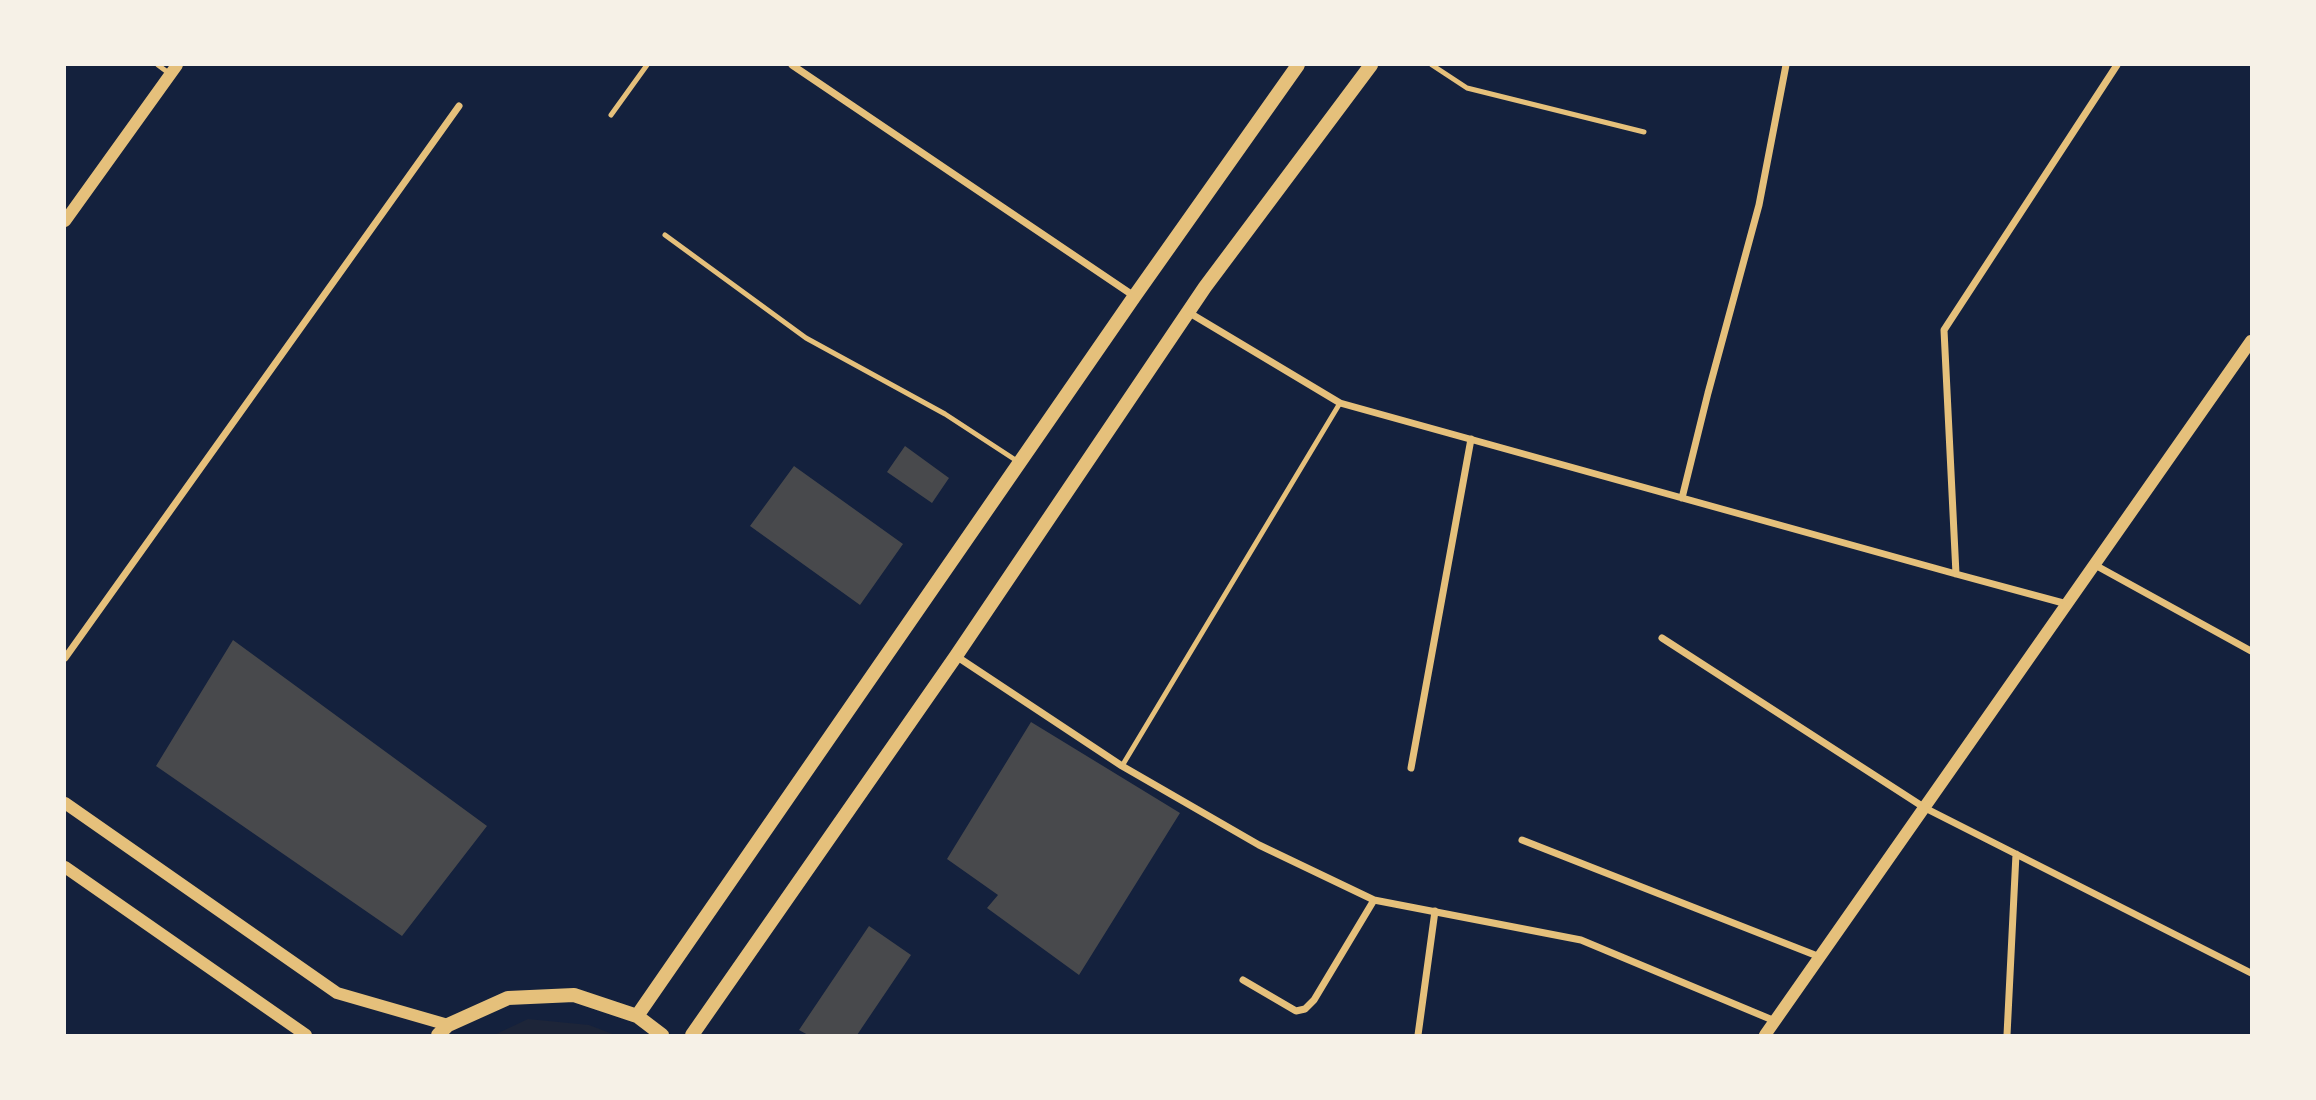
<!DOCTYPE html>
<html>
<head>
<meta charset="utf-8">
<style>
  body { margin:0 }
  #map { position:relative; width:2316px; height:1100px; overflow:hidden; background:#14213d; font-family:Cabin,sans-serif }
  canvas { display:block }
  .frame { position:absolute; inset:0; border:66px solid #f6f1e7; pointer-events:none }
</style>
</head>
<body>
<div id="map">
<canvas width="2316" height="1100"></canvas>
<div class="frame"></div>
</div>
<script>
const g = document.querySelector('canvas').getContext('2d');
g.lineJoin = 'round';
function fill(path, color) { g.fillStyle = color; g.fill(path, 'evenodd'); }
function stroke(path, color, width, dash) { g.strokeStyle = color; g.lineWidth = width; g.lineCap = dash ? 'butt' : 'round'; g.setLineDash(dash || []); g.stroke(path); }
fill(new Path2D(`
  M528,1019L589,1025L615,1035H494Z`), '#1d2539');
fill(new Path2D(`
  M905,446L949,478L932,503L887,472Z
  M794,466L903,544L860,605L750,526Z
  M233,640L487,826L402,936L156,766Z
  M1031,722L1180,813L1079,975L987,908L998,895L947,859Z
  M869,926L911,955L857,1035H808L799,1030Z`), '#48494c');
stroke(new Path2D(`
  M158,65L170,74
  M1432,65L1467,88L1644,132
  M611,115L647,65
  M665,235L806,338L945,414L1017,461
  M1122,766L1340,403`), '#e5c07b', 5);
stroke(new Path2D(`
  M792,65L1134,296
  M1188,312L1340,403L1956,574L2067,604
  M1682,498L1708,393L1759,205L1786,65
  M2095,565L2251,651
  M1956,574L1944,330L2117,65
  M1662,638L1925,808L2251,973
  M956,656L1122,766L1259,845L1374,900L1581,940L1775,1021
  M65,658L459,106
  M1411,768L1471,439
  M1522,840L1820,957
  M1243,980L1296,1011L1305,1009L1314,1000L1374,900
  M1418,1035L1435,911
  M2007,1035L2016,854`), '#e5c07b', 7);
stroke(new Path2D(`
  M65,221L177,65
  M65,803L337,993L448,1025
  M65,867L306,1035
  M1765,1035L2251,341`), '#e5c07b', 12);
stroke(new Path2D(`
  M637,1016L1134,297L1298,65
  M438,1035L448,1025L508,998L574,995L637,1016L662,1035
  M692,1035L956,656L1205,287L1371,65`), '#e5c07b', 14);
</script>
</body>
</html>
